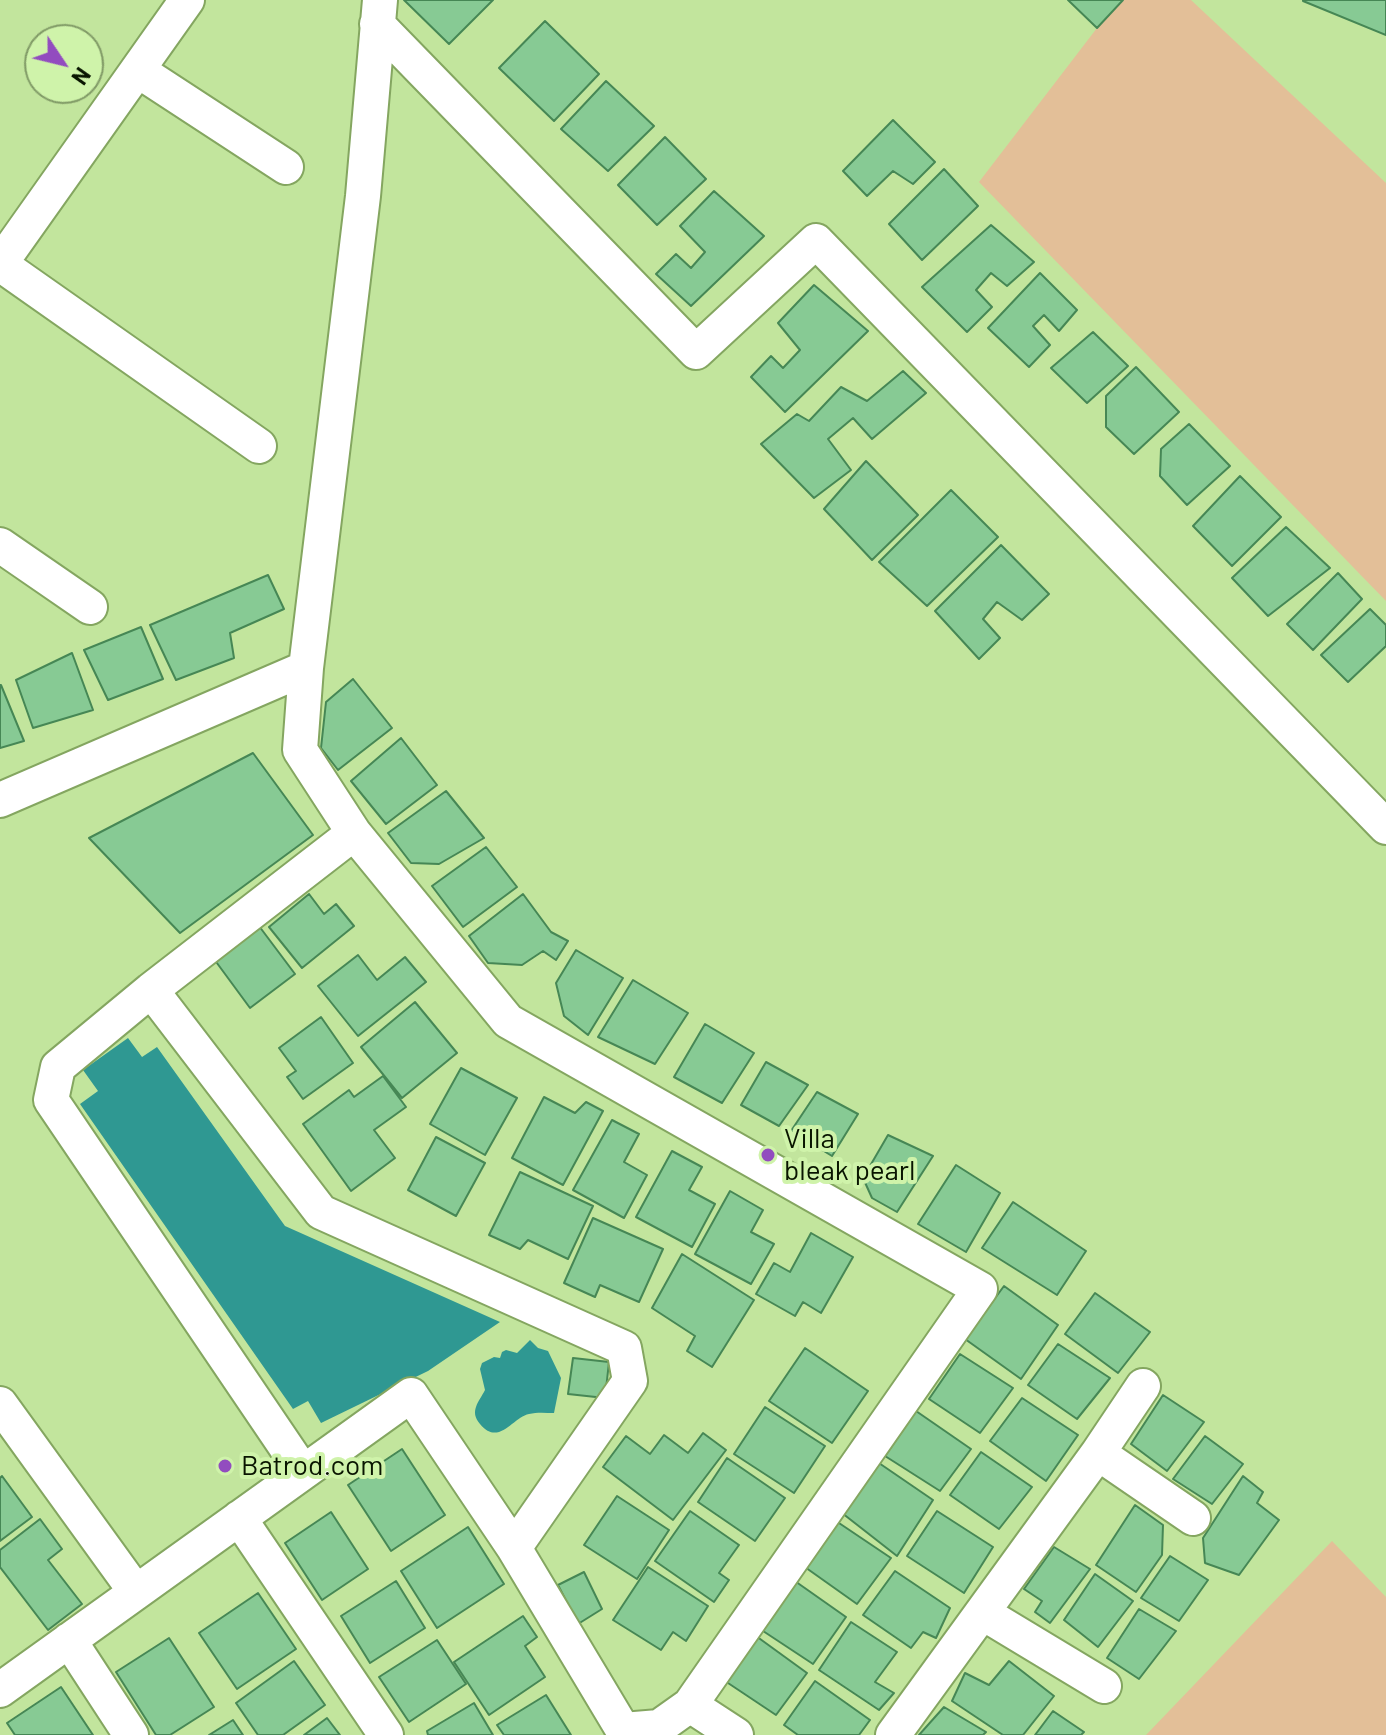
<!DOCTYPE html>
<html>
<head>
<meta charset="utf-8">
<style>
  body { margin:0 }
  #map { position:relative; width:1386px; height:1735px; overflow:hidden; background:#c2e59d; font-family:Barlow,sans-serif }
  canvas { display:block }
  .north { position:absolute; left:24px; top:24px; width:80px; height:80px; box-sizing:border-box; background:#cff3aa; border:2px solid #809a66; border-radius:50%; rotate:125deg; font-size:22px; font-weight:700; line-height:32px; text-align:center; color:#091500 }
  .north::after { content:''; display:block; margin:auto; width:28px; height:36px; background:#924cbf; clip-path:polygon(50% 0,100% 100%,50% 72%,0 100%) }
</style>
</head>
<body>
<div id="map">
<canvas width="1386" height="1735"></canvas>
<div class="north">N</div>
</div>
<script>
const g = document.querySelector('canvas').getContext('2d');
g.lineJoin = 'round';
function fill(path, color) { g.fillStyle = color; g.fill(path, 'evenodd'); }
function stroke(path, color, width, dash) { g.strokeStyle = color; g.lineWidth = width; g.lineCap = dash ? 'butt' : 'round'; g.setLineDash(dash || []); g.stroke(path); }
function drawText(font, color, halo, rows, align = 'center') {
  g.font = font + ' Barlow,sans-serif'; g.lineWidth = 8; g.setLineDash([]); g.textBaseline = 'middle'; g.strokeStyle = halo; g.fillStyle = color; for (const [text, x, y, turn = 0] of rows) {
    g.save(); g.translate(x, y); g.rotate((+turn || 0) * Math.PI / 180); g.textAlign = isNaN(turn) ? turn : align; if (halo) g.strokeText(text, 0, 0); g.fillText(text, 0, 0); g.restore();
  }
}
fill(new Path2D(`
  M1123,0H1191L1386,183V601L979,182L1097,28Z
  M1332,1541L1386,1597V1735H1146Z`), '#e3bf98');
fill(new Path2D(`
  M128,1038L142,1057L157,1047L285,1226L500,1322L428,1371L321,1423L308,1401L293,1409L80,1104L98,1091L83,1070Z
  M530,1340L538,1348L548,1351L561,1378L554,1413C546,1413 537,1412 529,1414C513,1417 499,1447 480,1424C469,1411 479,1402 485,1390L480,1369L482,1363L494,1357L500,1358L502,1352L506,1350L517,1353Z`), '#2f9892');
const building = new Path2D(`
  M404,0H493L449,44Z
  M1068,0H1123L1097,28Z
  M1303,0H1386V35L1303,1Z
  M545,21L599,74L554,121L499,68Z
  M606,81L654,126L608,171L561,129Z
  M893,120L935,162L913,184L893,171L867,196L843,171Z
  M665,137L706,179L657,225L618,185Z
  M944,169L978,206L922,260L889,224Z
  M714,191L764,236L691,306L656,274L676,254L691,268L705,252L680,226Z
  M991,225L1034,262L1007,286L991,273L976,290L992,307L967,332L922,287Z
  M1040,273L1077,310L1059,331L1044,315L1033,326L1050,345L1029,367L988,328Z
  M814,285L868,331L785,412L751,377L771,356L783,368L800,350L778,323Z
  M1093,332L1128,366L1087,403L1051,368Z
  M1136,367L1179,412L1134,454L1106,427V396Z
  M903,371L926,393L872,439L853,418L828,439L851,470L814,498L761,444L797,414L809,421L841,387L867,401Z
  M1189,424L1230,466L1187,505L1160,476L1161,449Z
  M866,461L918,515L872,560L824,509Z
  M1240,476L1281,517L1232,566L1193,526Z
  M951,490L998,537L927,606L879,562Z
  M1286,527L1330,568L1268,616L1232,578Z
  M1001,545L1049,594L1022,620L997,602L983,619L1000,638L979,659L935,611Z
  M1338,573L1362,599L1313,650L1287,624Z
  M268,575L284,609L230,633L234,658L176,680L150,625Z
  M1370,609L1386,625V646L1348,682L1321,655Z
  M141,627L163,679L108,700L84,650Z
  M72,653L93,710L33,728L16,680Z
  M353,679L392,728L338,770L321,748L326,702Z
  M1,685L24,741L0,748V685Z
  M401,738L437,785L386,824L351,781Z
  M253,753L313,835L180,933L89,838Z
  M446,791L484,838L439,864L411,863L388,833Z
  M486,847L517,887L463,927L432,886Z
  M309,894L324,914L336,904L354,926L302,968L269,927Z
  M523,894L551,932L568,941L556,960L543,951L522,965L488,963L469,936Z
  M259,926L295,974L250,1008L214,959Z
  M576,950L623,978L588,1035L564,1016L556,983Z
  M358,955L377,980L405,957L426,982L358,1036L318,986Z
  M633,980L688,1013L655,1064L598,1037Z
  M415,1002L457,1053L402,1098L361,1047Z
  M321,1017L353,1063L303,1099L287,1077L296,1071L279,1048Z
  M705,1024L754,1053L722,1103L674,1077Z
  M766,1062L808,1085L779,1126L741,1105Z
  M461,1068L517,1098L485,1155L430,1124Z
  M383,1076L406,1107L374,1130L395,1158L351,1191L303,1124L349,1090L354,1097Z
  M817,1092L858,1114L832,1156L791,1131Z
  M544,1097L575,1113L586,1102L603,1111L563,1185L512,1158Z
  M612,1120L639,1134L624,1162L647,1175L624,1218L573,1190Z
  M888,1135L933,1156L897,1212L872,1198L863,1178Z
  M436,1137L485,1163L456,1216L408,1190Z
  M672,1151L702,1167L689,1190L715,1204L692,1247L636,1217Z
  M956,1165L1000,1193L966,1252L918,1224Z
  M520,1172L593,1206L568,1259L528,1240L520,1249L489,1235Z
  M730,1191L763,1210L751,1232L774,1244L751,1284L695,1254Z
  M1013,1202L1086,1251L1057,1295L982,1248Z
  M593,1218L663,1249L639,1302L600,1285L595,1297L564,1283Z
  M811,1233L853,1257L821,1313L803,1302L795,1316L756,1294L774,1263L790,1272Z
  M682,1254L754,1300L712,1367L687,1351L695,1336L652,1308Z
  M1004,1286L1058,1325L1021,1379L965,1339Z
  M1095,1293L1150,1332L1118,1373L1065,1334Z
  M1058,1344L1110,1378L1077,1419L1028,1385Z
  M805,1348L868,1391L832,1443L769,1401Z
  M960,1354L1013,1388L980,1433L929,1399Z
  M573,1358L609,1362L605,1398L568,1394Z
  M1163,1395L1204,1422L1167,1471L1131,1444Z
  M1022,1398L1078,1435L1046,1481L990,1441Z
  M765,1407L825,1446L794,1493L734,1454Z
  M916,1411L971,1449L940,1491L885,1456Z
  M703,1433L726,1450L673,1520L603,1467L626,1436L650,1454L664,1435L688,1453Z
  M1205,1436L1243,1464L1212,1504L1173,1479Z
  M402,1449L445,1515L391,1551L348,1485Z
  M981,1452L1032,1487L999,1529L950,1495Z
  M727,1458L785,1498L755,1541L698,1502Z
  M876,1461L933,1500L897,1556L842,1513Z
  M2,1476L32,1517L0,1541V1478Z
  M1243,1476L1263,1492L1257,1503L1279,1520L1239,1575L1205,1563L1203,1538Z
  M617,1496L669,1530L637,1579L584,1545Z
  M1135,1505L1163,1525L1162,1555L1136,1592L1096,1565Z
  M690,1511L739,1545L719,1573L729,1580L714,1602L655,1561Z
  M937,1511L993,1547L964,1593L907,1556Z
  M331,1512L368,1569L322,1600L285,1543Z
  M40,1519L62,1549L48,1560L82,1604L48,1630L0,1567V1550Z
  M836,1521L891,1558L857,1604L802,1565Z
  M468,1527L504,1584L437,1628L401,1571Z
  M1054,1547L1090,1569L1050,1623L1035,1612L1042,1601L1024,1589Z
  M1170,1556L1208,1580L1179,1621L1141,1598Z
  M648,1567L708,1606L686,1641L673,1632L661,1650L613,1620Z
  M895,1571L950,1608L936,1638L923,1632L911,1648L863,1615Z
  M584,1572L602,1609L578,1624L558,1585Z
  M1095,1574L1133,1601L1098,1647L1064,1620Z
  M792,1579L846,1617L813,1664L760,1629Z
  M396,1581L425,1628L370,1663L341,1616Z
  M258,1593L296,1649L237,1689L199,1633Z
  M1139,1609L1176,1631L1139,1679L1107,1658Z
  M523,1616L537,1637L525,1646L545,1677L489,1715L454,1662Z
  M851,1622L897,1652L875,1682L894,1693L879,1710L819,1670Z
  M756,1636L807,1673L776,1715L722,1679Z
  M169,1638L214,1707L170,1735H156L116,1672Z
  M437,1640L466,1684L409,1722L379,1677Z
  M294,1661L325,1705L283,1735H258L236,1703Z
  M1009,1661L1054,1696L1023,1735H1003L952,1701L965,1673L989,1685Z
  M815,1681L870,1720L859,1735H798L784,1725Z
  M61,1687L93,1735H15L7,1723Z
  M546,1695L571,1735H504L497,1725Z
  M474,1703L493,1735H428L427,1731Z
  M944,1707L986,1732L983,1735H919Z
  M1053,1711L1084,1732L1081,1735H1035Z
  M327,1718L340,1735H304Z
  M233,1720L243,1735H209Z`);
fill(building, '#87ca94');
stroke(building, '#468755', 2);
const minor = new Path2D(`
  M377,24L696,352L816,241L1386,827
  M139,71L286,167
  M0,264L187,0
  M0,264L259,446
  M0,545L90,607
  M0,800L306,668
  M151,990L321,1212L624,1348L630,1381L514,1548
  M0,1404L136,1592
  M1098,1453L1193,1518
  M303,1472L51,1100L58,1067L151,990L354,833
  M239,1518L386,1735
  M983,1613L1104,1686
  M69,1640L131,1735
  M0,1690L411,1395L514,1548L623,1730L659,1727L690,1705L980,1289L508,1021L354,833L300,750L306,668L363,196L380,0
  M690,1705L736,1735
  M893,1735L1098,1453L1143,1386`);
stroke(minor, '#84a660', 38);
stroke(minor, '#fff', 34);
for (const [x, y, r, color] of [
  [768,1155,8,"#924cbf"],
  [225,1466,8,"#924cbf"]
]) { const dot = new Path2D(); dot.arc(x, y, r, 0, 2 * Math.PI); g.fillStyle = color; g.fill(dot); stroke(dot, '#cff3aa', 3); }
drawText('28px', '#091500', '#cff3aa', [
  ["Villa",784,1139],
  ["bleak pearl",784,1171],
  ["Batrod.com",241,1466]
], 'left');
</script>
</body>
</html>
